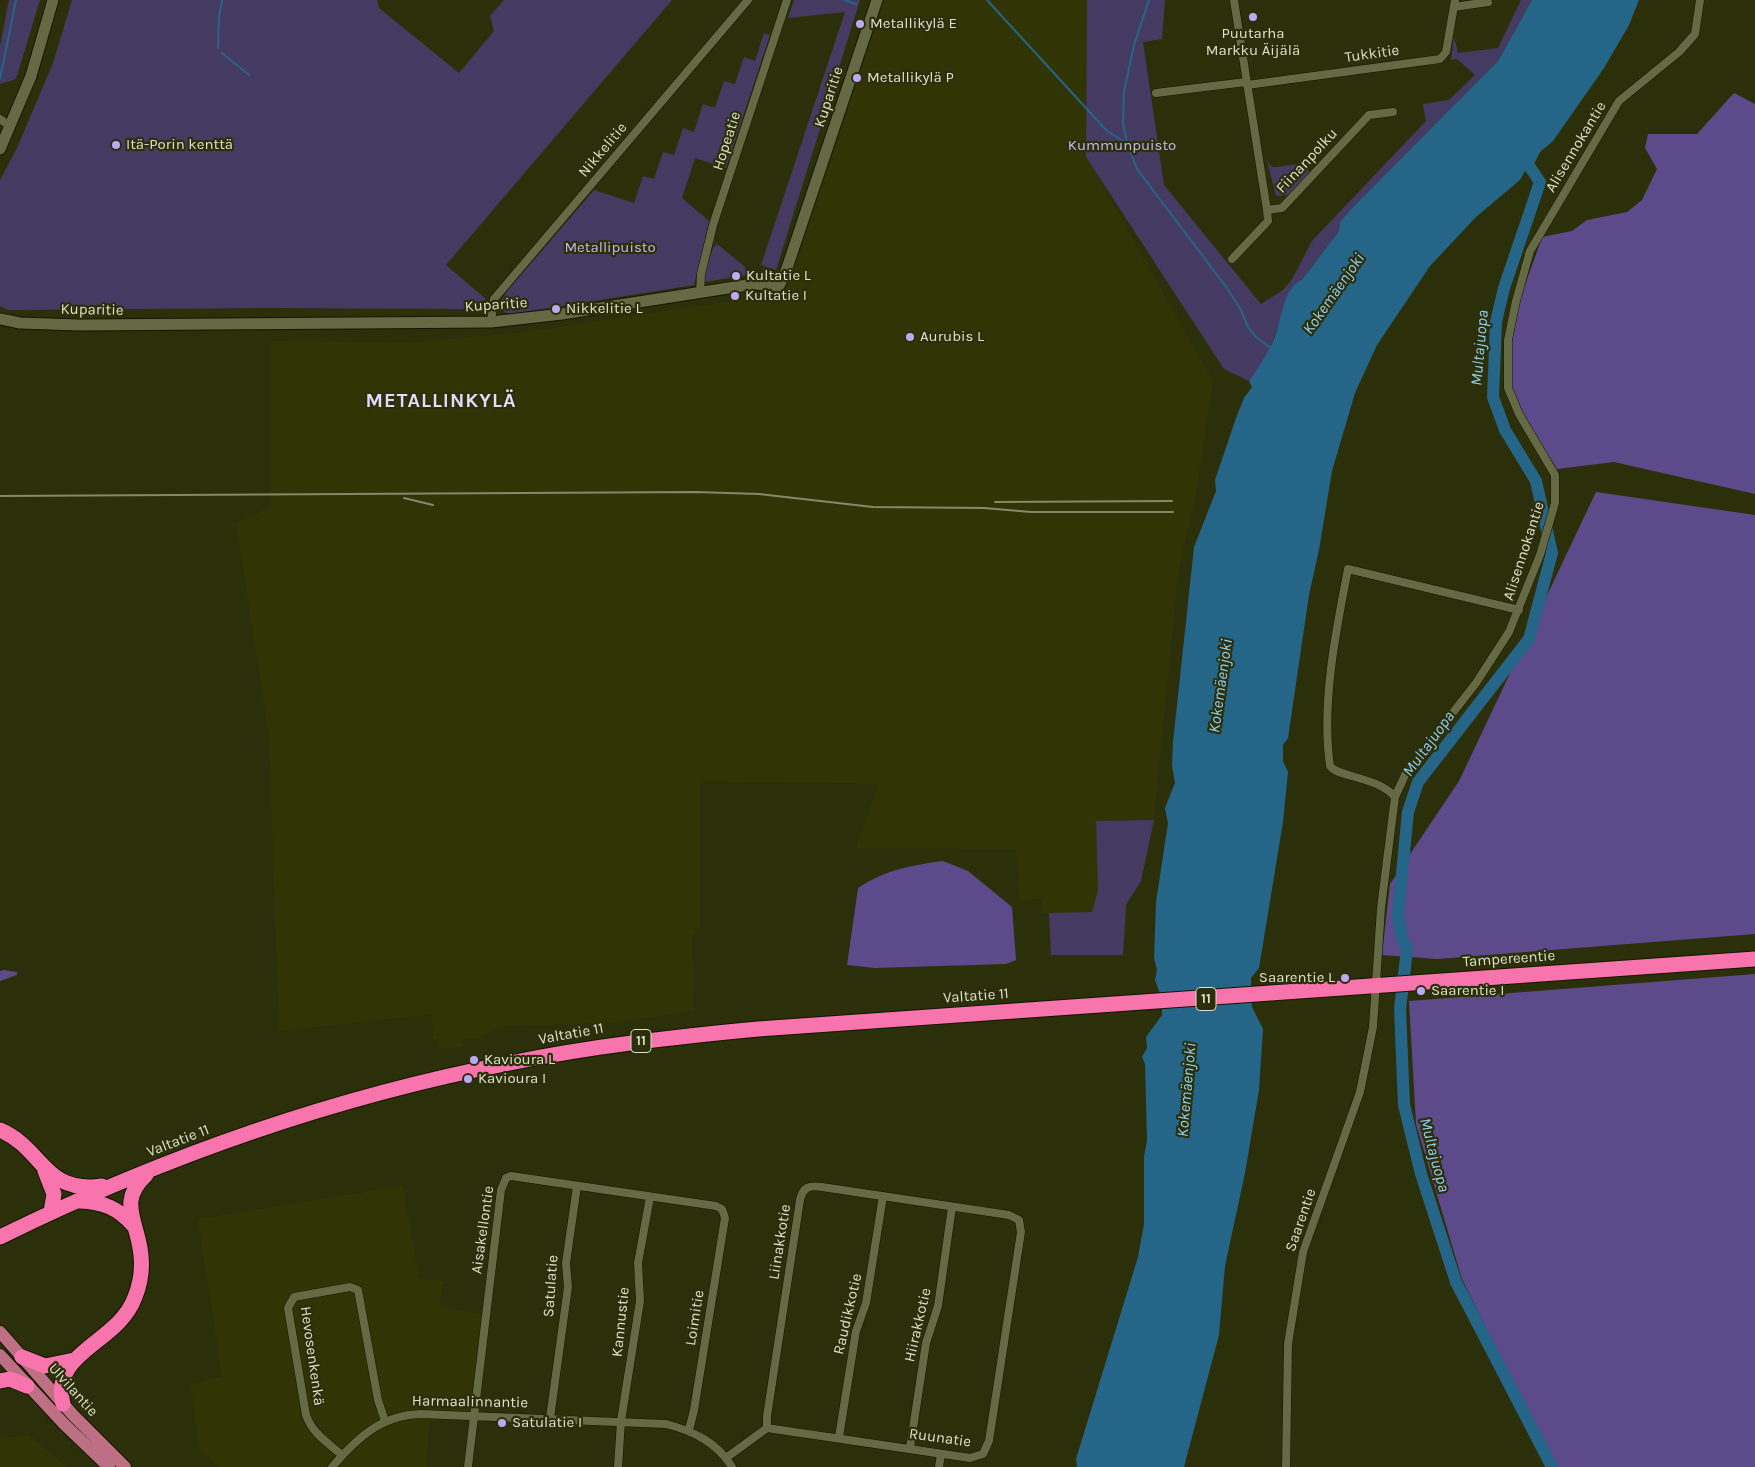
<!DOCTYPE html>
<html>
<head>
<meta charset="utf-8">
<style>
  body { margin:0 }
  canvas { display:block; background:#2b2f0a }
</style>
</head>
<body>
<canvas width="1755" height="1467"></canvas>
<script>
const g = document.querySelector('canvas').getContext('2d');
g.lineJoin = 'round';
function fill(path, color) { g.fillStyle = color; g.fill(path, 'evenodd'); }
function stroke(path, color, width, dash) { g.strokeStyle = color; g.lineWidth = width; g.lineCap = dash ? 'butt' : 'round'; g.setLineDash(dash || []); g.stroke(path); }
function drawText(font, color, halo, rows, align = 'center') {
  g.font = font + ' Karla,sans-serif'; g.lineWidth = 4.5; g.setLineDash([]); g.textBaseline = 'middle'; g.strokeStyle = halo; g.fillStyle = color; for (const [text, x, y, turn = 0] of rows) {
    g.save(); g.translate(x, y); g.rotate((+turn || 0) * Math.PI / 180); g.textAlign = isNaN(turn) ? turn : align; if (halo) g.strokeText(text, 0, 0); g.fillText(text, 0, 0); g.restore();
  }
}
fill(new Path2D(`
  M881,0H1087L1086,157L1213,381L1195,499L1178,572L1154,820L1096,821L1098,890L1092,912L1043,913L1042,899L1020,900L1016,849L856,848L879,783L700,782V929L692,936L694,1011L609,1023L499,1026L478,1038L462,1039V1047H439V1039H433L432,1014L279,1031L269,736L236,523L271,507V341L410,343L526,332L764,296L780,301Z
  M403,1186L419,1279L444,1281L439,1306L491,1316L479,1420H429L427,1467H219L199,1450L191,1384L222,1377L198,1219Z
  M29,1435L67,1467H0V1438Z`), '#313506');
fill(new Path2D(`
  M9,0H40L16,79L0,84V46Z
  M72,0H377L379,8L459,73L494,31L490,16L504,0H672L446,265L486,299L468,309L267,308L8,310L0,306V180L17,148L53,63Z
  M794,0H860L776,270L761,265L845,12L788,18Z
  M1087,0H1165L1162,39L1143,42L1164,185L1261,304L1283,290L1292,279L1312,241L1426,121L1423,104L1449,100L1475,75L1457,59L1451,60L1454,37L1458,53L1498,48L1521,0H1532L1498,61L1352,208L1340,222L1339,231L1302,280L1290,290L1272,344L1264,362L1249,381L1224,369L1086,157Z
  M764,33L770,35L726,168L695,158L682,198L709,221L694,285L511,314L504,312L500,303L508,290L594,190L634,203L643,176L654,179L663,152L674,155L683,128L694,132L703,104L715,108L724,81L735,84L744,57L755,61Z
  M1267,161L1272,167H1276L1307,163L1309,173L1288,195L1276,196Z
  M717,244L745,267L747,275L704,282L703,278L713,248Z
  M1154,820L1141,881L1126,905L1123,955H1051L1049,913L1092,912L1098,890L1096,821Z`), '#453b62');
fill(new Path2D(`
  M1734,93L1755,104V494L1614,462L1557,469C1544,448 1529,428 1519,407C1492,354 1525,289 1542,237L1572,231L1587,220L1627,212L1642,200L1657,169L1645,148L1648,134H1697Z
  M1596,492L1755,515V934L1437,959L1382,955L1390,884L1459,781Z
  M943,861L968,871L1012,907L1016,960L1006,964L875,968L847,965L858,888C885,870 912,865 943,861Z
  M4,970L17,972V975L0,981V971Z
  M1755,974V1467H1555L1462,1279L1416,1124L1409,1001Z`), '#5c4a8b');
fill(new Path2D(`
  M1532,0H1639L1629,25L1604,68L1553,141L1540,152L1531,170L1525,171L1520,180L1476,217L1430,266L1377,345L1355,393L1332,471L1319,550L1309,595L1288,738L1283,745V761L1288,772L1283,822L1259,968L1251,978L1252,1007L1263,1029L1259,1090L1245,1173L1225,1266L1219,1335L1184,1467H1077L1076,1459L1138,1257L1144,1224V1156L1147,1141L1145,1064L1142,1057L1147,1048L1146,1037L1162,1015V1000L1155,980L1157,970L1154,958L1156,902L1168,823L1165,808L1175,783L1172,766L1173,742L1194,547L1216,491L1215,480L1236,418L1244,398L1252,387L1249,381C1258,369 1265,357 1272,344C1281,327 1282,286 1302,280L1339,231L1340,222L1352,208L1498,61Z`), '#256587');
stroke(new Path2D(`
  M845,0L856,4
  M987,0L1107,131L1125,142
  M1149,0L1134,45L1124,92L1123,123L1127,143L1137,169L1227,288L1241,310L1248,327L1256,337L1271,348
  M218,48L219,17L222,0
  M222,53L249,75
  M0,79L16,0`), '#256587', 2);
stroke(new Path2D(`
  M1523,157L1540,182L1504,288L1496,322L1493,397L1505,430L1536,481L1552,553L1529,639L1418,782L1408,812L1398,914L1401,936L1407,950L1400,1009L1404,1105L1421,1174L1456,1282L1552,1467`), '#256587', 12);
const street = new Path2D(`
  M1234,0L1267,210
  M1454,7L1488,2
  M1247,85L1440,59L1446,52L1455,0
  M1156,93L1246,82
  M0,119L10,126
  M1232,259L1268,221L1267,210L1282,208L1369,115L1393,112
  M700,292L701,274L713,225L787,0
  M491,322L494,299L748,0
  M1395,797C1377,776 1339,778 1330,766C1321,704 1336,630 1348,569L1519,610
  M550,1418L568,1287L566,1263L577,1186
  M839,1437L856,1331L866,1303L883,1196
  M910,1448L926,1343L938,1306L952,1207
  M342,1455C328,1443 312,1433 306,1415L288,1308L294,1297L350,1287L358,1290L378,1400L385,1421
  M726,1458L767,1428L970,1458L983,1454L989,1441L1021,1232L1019,1220L1009,1215L822,1187C809,1185 803,1187 800,1200L767,1416V1428
  M332,1467C357,1438 381,1415 421,1414L666,1424C693,1431 717,1442 732,1467
  M468,1467L501,1190L506,1178L511,1176L716,1206L722,1209L725,1218L694,1410L689,1430
  M618,1467L621,1421L640,1301L638,1263L650,1197
  M939,1467L941,1454
  M1286,1467L1288,1344L1303,1252L1360,1092L1373,1027L1381,908L1395,797L1406,773L1476,683L1509,632L1540,555L1555,503V475L1519,414L1508,388V340L1516,301L1530,251L1619,101L1679,52L1695,34L1700,0`);
const secondary = new Path2D(`
  M0,149L31,76L53,0
  M0,319L20,323L79,325L491,322L562,314L754,284L779,286L786,271L877,0`);
const primary = new Path2D(`
  M0,1332L73,1415L125,1467
  M0,1355L64,1424L109,1467`);
const highway = new Path2D(`
  M0,1130C44,1149 43,1194 102,1186
  M45,1171L54,1194L51,1212
  M80,1201C103,1202 118,1208 133,1225
  M0,1237C161,1158 334,1097 510,1063C592,1046 675,1037 758,1029L1755,959
  M22,1357L45,1366L74,1360
  M0,1381L10,1379L27,1386
  M63,1404C50,1351 118,1344 135,1297C141,1282 143,1264 140,1248C135,1218 119,1200 146,1175`);
stroke(street, '#141600', 9);
stroke(secondary, '#141600', 13);
stroke(primary, '#141600', 14);
stroke(highway, '#141600', 17);
stroke(street, '#656a44', 8);
stroke(secondary, '#656a44', 11);
stroke(primary, '#bd7083', 12);
stroke(highway, '#f774ad', 15);
stroke(new Path2D(`
  M0,496L696,492L759,494L873,507L984,508L1031,512H1173
  M404,498L433,505
  M995,502L1172,501`), '#85896c', 2);
for (const [x, y, r, color] of [
  [1253,17,5,"#bca9f5"],
  [860,24,5,"#bca9f5"],
  [857,78,5,"#bca9f5"],
  [116,145,5,"#bca9f5"],
  [736,276,5,"#bca9f5"],
  [735,296,5,"#bca9f5"],
  [556,309,5,"#bca9f5"],
  [910,337,5,"#bca9f5"],
  [1345,978,5,"#bca9f5"],
  [1421,991,5,"#bca9f5"],
  [474,1060,5,"#bca9f5"],
  [468,1079,5,"#bca9f5"],
  [502,1423,5,"#bca9f5"]
]) { const dot = new Path2D(); dot.arc(x, y, r, 0, 2 * Math.PI); g.fillStyle = color; g.fill(dot); stroke(dot, '#2b2f0a', 2); }
for (const [x, y, w] of [
  [1206,999,20],
  [641,1041,20]
]) { const box = new Path2D(); box.roundRect(x - w / 2, y - 11.5, w, 23, 4); g.fillStyle = '#2b2f0a'; g.fill(box); stroke(box, '#dde0cc', 1); }
drawText('bold 14px', '#dde0cc', null, [
  ["11",1206,999],
  ["11",641,1041]
]);
drawText('15px', '#dde0cc', '#2b2f0a', [
  ["Metallikylä E",870,24],
  ["Puutarha",1253,34,"center"],
  ["Markku Äijälä",1253,51,"center"],
  ["Metallikylä P",867,78],
  ["Itä-Porin kenttä",126,145],
  ["Kultatie L",746,276],
  ["Kultatie I",745,296],
  ["Nikkelitie L",566,309],
  ["Aurubis L",920,337],
  ["Saarentie L",1335,978,"right"],
  ["Saarentie I",1431,991],
  ["Kavioura L",484,1060],
  ["Kavioura I",478,1079],
  ["Satulatie I",512,1423]
], 'left');
drawText('15px', '#dde0cc', '#2b2f0a', [
  ["Tukkitie",1372,54,-8],
  ["Kuparitie",829,97,-72],
  ["Hopeatie",727,141,-72],
  ["Alisennokantie",1576,147,-59],
  ["Nikkelitie",603,150,-50],
  ["Fiinanpolku",1307,161,-47],
  ["Kuparitie",496,305,-4],
  ["Kuparitie",92,310,1],
  ["Alisennokantie",1524,551,-72],
  ["Tampereentie",1509,959,-4],
  ["Valtatie 11",976,996,-4],
  ["Valtatie 11",571,1034,-10],
  ["Valtatie 11",178,1141,-21],
  ["Saarentie",1301,1220,-71],
  ["Aisakellontie",483,1230,-82],
  ["Liinakkotie",780,1242,-81],
  ["Satulatie",551,1286,-86],
  ["Raudikkotie",848,1314,-77],
  ["Loimitie",695,1318,-81],
  ["Kannustie",621,1322,-84],
  ["Hiirakkotie",918,1325,-77],
  ["Hevosenkenkä",312,1356,82],
  ["Ulvilantie",73,1390,48],
  ["Harmaalinnantie",470,1402,1],
  ["Ruunatie",940,1438,8]
]);
drawText('15px', '#c5b8f1', '#2b2f0a', [
  ["Kummunpuisto",1122,146],
  ["Metallipuisto",610,248]
]);
drawText('italic 16px', '#92d0f4', '#2b2f0a', [
  ["Kokemäenjoki",1334,294,-55],
  ["Multajuopa",1480,348,-85],
  ["Kokemäenjoki",1221,686,-82],
  ["Multajuopa",1429,744,-54],
  ["Kokemäenjoki",1187,1090,-85],
  ["Multajuopa",1434,1155,75]
]);
g.letterSpacing = '1px';
drawText('bold 20px', '#e1dbf8', '#2b2f0a', [
  ["METALLINKYLÄ",441,401]
]);
g.letterSpacing = '0px';
</script>
</body>
</html>
